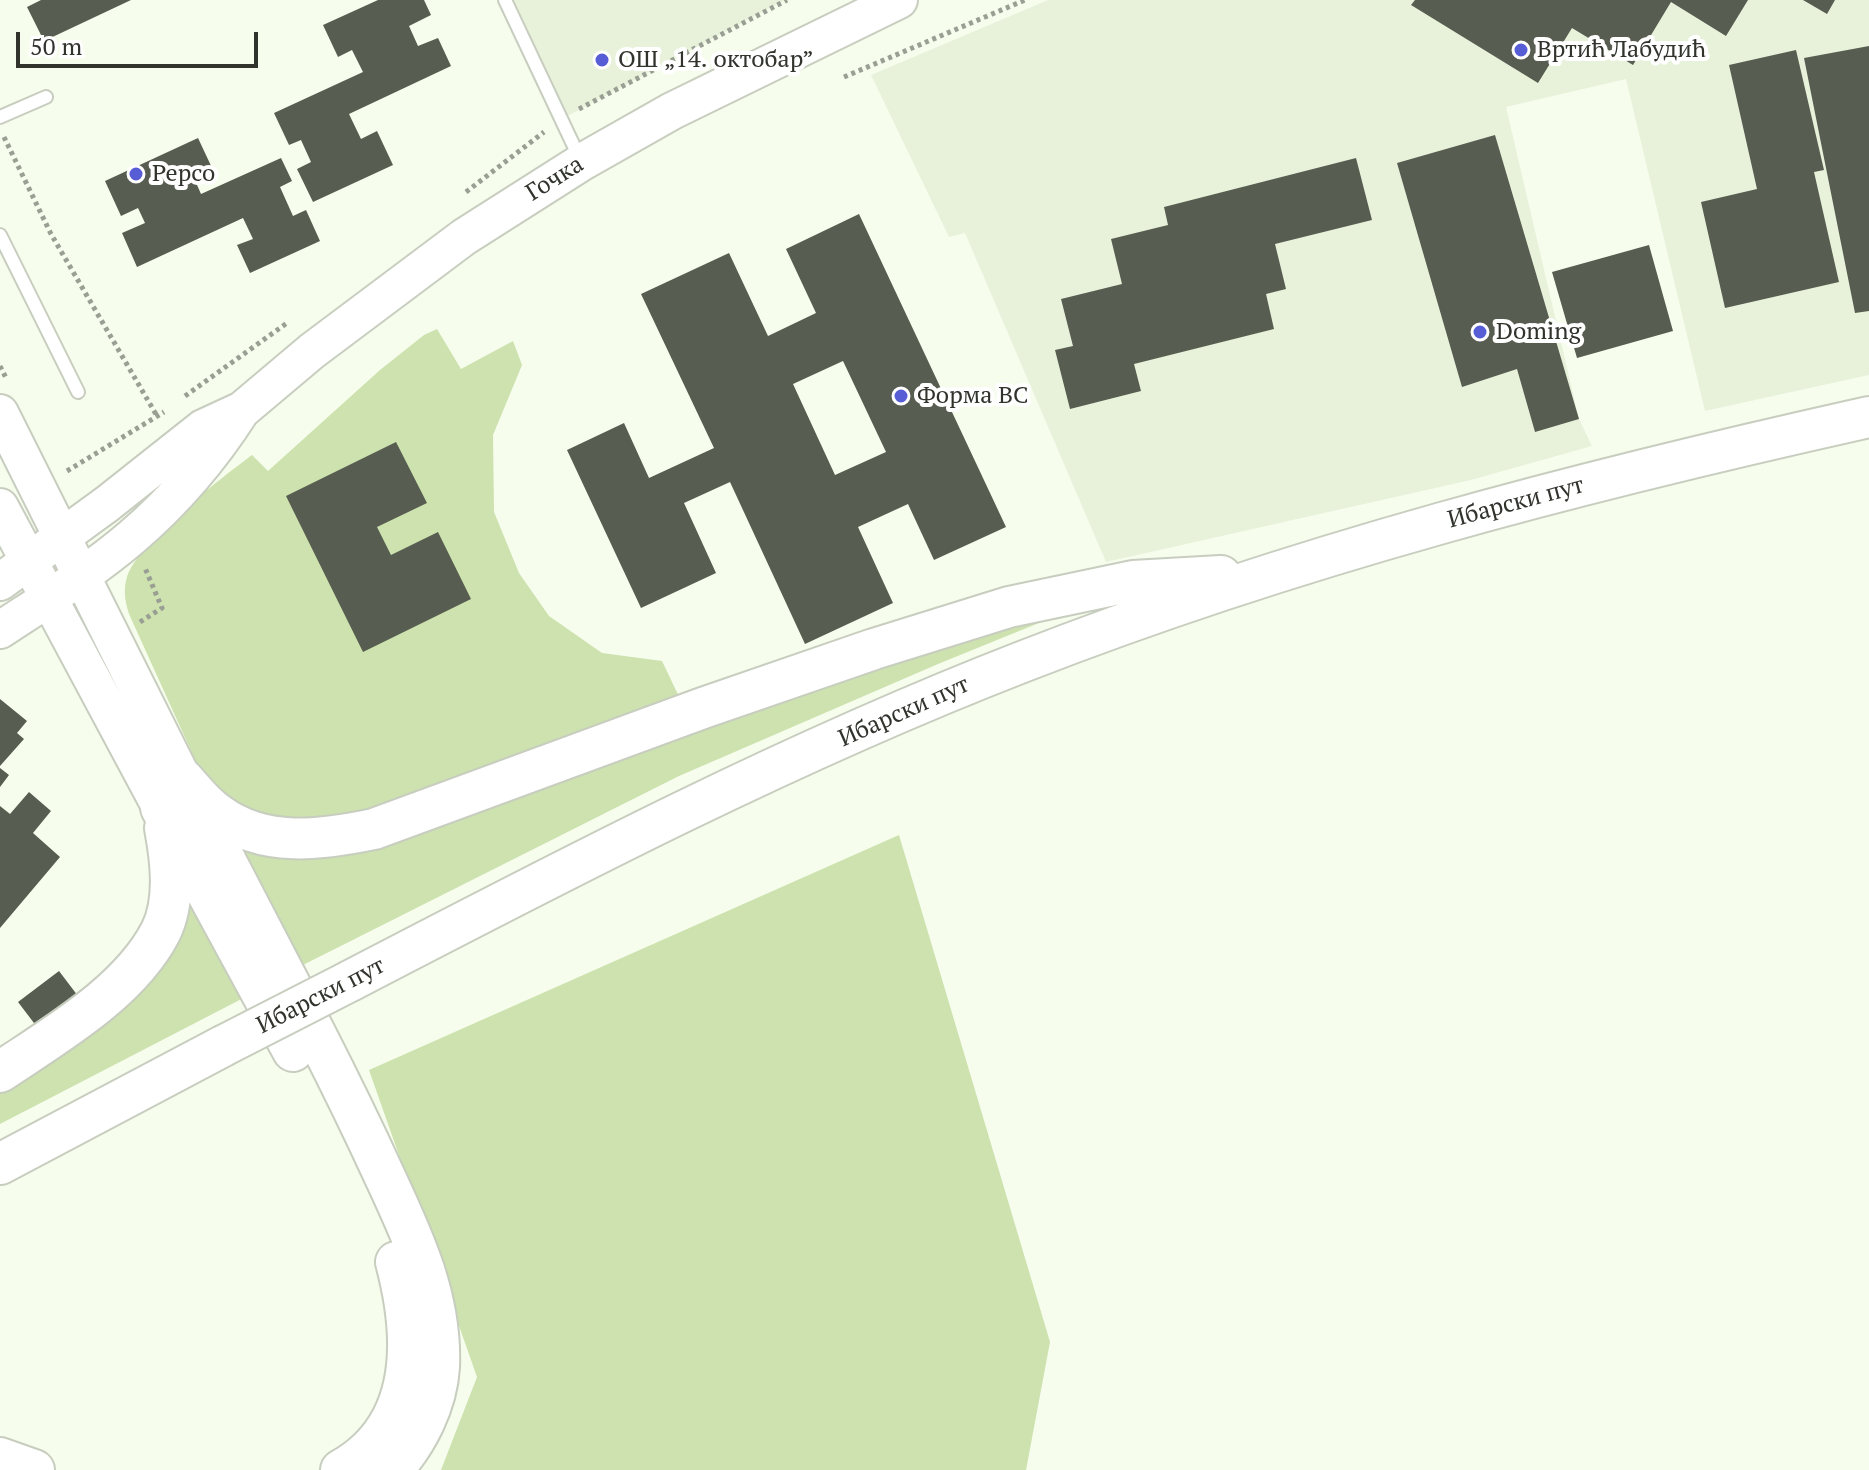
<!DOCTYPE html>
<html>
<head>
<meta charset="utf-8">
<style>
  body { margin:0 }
  #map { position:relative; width:1869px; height:1470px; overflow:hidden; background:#f6fded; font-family:"PT Serif",serif }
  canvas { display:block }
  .scale { position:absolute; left:16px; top:32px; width:242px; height:36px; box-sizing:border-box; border:4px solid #31332d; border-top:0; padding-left:10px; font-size:24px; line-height:28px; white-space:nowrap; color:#31332d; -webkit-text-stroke:6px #fff; paint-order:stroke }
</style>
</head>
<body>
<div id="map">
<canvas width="1869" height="1470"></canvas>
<div class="scale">50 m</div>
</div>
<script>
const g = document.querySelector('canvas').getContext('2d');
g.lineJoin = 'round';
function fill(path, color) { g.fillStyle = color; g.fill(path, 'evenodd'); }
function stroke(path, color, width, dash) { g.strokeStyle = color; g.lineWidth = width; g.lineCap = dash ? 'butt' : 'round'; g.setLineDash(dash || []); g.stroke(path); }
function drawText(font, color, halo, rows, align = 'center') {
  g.font = font + ' "PT Serif",serif'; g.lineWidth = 8; g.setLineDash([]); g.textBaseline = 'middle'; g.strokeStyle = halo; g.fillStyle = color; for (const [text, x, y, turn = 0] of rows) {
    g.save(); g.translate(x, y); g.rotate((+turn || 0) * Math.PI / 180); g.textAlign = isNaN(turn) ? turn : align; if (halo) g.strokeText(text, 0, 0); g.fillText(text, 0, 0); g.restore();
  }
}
fill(new Path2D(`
  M505,0H785L560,120Z
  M1048,0H1869V375L1705,411L1626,79L1506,107L1579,419L1592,446L1471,480L1106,562L965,233L949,237L871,75Z`), '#e8f2db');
fill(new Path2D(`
  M437,329L461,369L513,341L522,365L493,435L494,512L519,573L549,616L602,653L662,661L683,705L408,812L288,828L212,797L129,614C125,601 123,590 127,577C139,541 220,479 252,455L268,471L380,370L424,335Z
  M1088,603L938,664L679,776L285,974L212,821L267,843L810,681Z
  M899,835L1050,1342L1026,1470H441L477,1377L369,1070Z
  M180,860L255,992L0,1124V1086L105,1011Z`), '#cde2ae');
fill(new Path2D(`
  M41,0H131L44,41L27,7Z
  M378,0H424L431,15L409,26L418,46L438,38L451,66L349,114L361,139L377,131L393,165L313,202L297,169L311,162L301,140L289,145L274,113L363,72L352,50L338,57L323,25Z
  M1415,0H1748L1726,36L1671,2L1633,65L1572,28L1538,83L1411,5Z
  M1803,0H1835L1827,14Z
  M1869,46V311L1855,313L1804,58Z
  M1796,50L1824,170L1814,172L1839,282L1725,308L1701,202L1757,189L1729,65Z
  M1495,135L1579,419L1535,432L1517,369L1462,387L1397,163Z
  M198,138L213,170L194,178L201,194L281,158L292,181L280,187L293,216L306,210L320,241L250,273L237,245L253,239L243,218L137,267L122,233L145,223L138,208L121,216L105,181Z
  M1356,158L1372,220L1275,244L1286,289L1266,294L1274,329L1134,364L1141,391L1070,409L1055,350L1073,346L1061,299L1122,284L1111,239L1168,225L1164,207Z
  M859,214L1006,527L934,560L908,504L858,527L893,603L805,644L730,482L684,503L716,573L641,608L567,450L624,423L649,478L714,448L641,294L729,253L768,336L816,313L786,249ZM843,361L886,452L835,475L793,384Z
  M1649,245L1673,331L1577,358L1552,272Z
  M396,442L427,503L377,527L391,555L438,532L471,599L363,652L286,496Z
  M0,699L27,721L17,733L24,739L0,766Z
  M0,768L9,775L0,787Z
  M29,792L51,811L33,833L60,857L0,928V806L10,814Z
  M59,971L78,996L37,1027L18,1002Z`), '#575d50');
const lane = new Path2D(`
  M505,0L580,159
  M0,117L46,97
  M0,235L78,392`);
const secondary = new Path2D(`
  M0,413L183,779
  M0,507L161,808
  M0,582L107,504L203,428L242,410L312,351L464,237L582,162L672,111L899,0
  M0,630C44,601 91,572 132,537C174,501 211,458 241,411`);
const primary = new Path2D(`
  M183,779C194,791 204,805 218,814C264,848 321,840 374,829L703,708L874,649L1009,607L1133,581L1221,576
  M193,798C234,877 275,956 316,1035C340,1082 363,1129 385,1177C413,1237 442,1298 439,1367C437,1404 417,1443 392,1470
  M161,808L293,1051
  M350,981C569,867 790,752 1022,662C1296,555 1582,481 1869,417
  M0,1072C55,1035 130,992 161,931C176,900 171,860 165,828
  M0,1164L223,1046
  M0,1458L34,1470
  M341,1470C419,1427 416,1338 396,1262`);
stroke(lane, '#c8cebf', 16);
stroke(secondary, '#c8cebf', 40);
stroke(primary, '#c8cebf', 44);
stroke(new Path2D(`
  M844,77L1025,0
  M579,109L787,0
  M4,137L51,234L157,416
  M466,192L544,132
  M0,366L7,380
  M185,396L287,323
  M67,471L164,412
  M140,622L162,608L145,568`), '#9a9f94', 5, [4, 4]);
stroke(lane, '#fff', 12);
stroke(secondary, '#fff', 36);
stroke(primary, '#fff', 40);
const primaryBridge = new Path2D(`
  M223,1046L350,981`);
stroke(primaryBridge, '#c8cebf', 44, []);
stroke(primaryBridge, '#fff', 40);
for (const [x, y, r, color] of [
  [1521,50,8,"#575ed5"],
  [602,60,8,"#575ed5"],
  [136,174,8,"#575ed5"],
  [1480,332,8,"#575ed5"],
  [901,396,8,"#575ed5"]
]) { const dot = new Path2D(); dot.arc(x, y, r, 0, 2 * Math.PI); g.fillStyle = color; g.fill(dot); stroke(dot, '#fff', 3); }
drawText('24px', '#31332d', '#fff', [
  ["Вртић Лабудић",1537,50],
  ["ОШ „14. октобар”",618,60],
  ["Pepco",152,174],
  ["Doming",1496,332],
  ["Форма ВС",917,396]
], 'left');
drawText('24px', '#31332d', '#fff', [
  ["Гочка",555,179,-32],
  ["Ибарски пут",1516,503,-15],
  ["Ибарски пут",904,712,-24],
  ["Ибарски пут",321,996,-27]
]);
</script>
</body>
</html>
